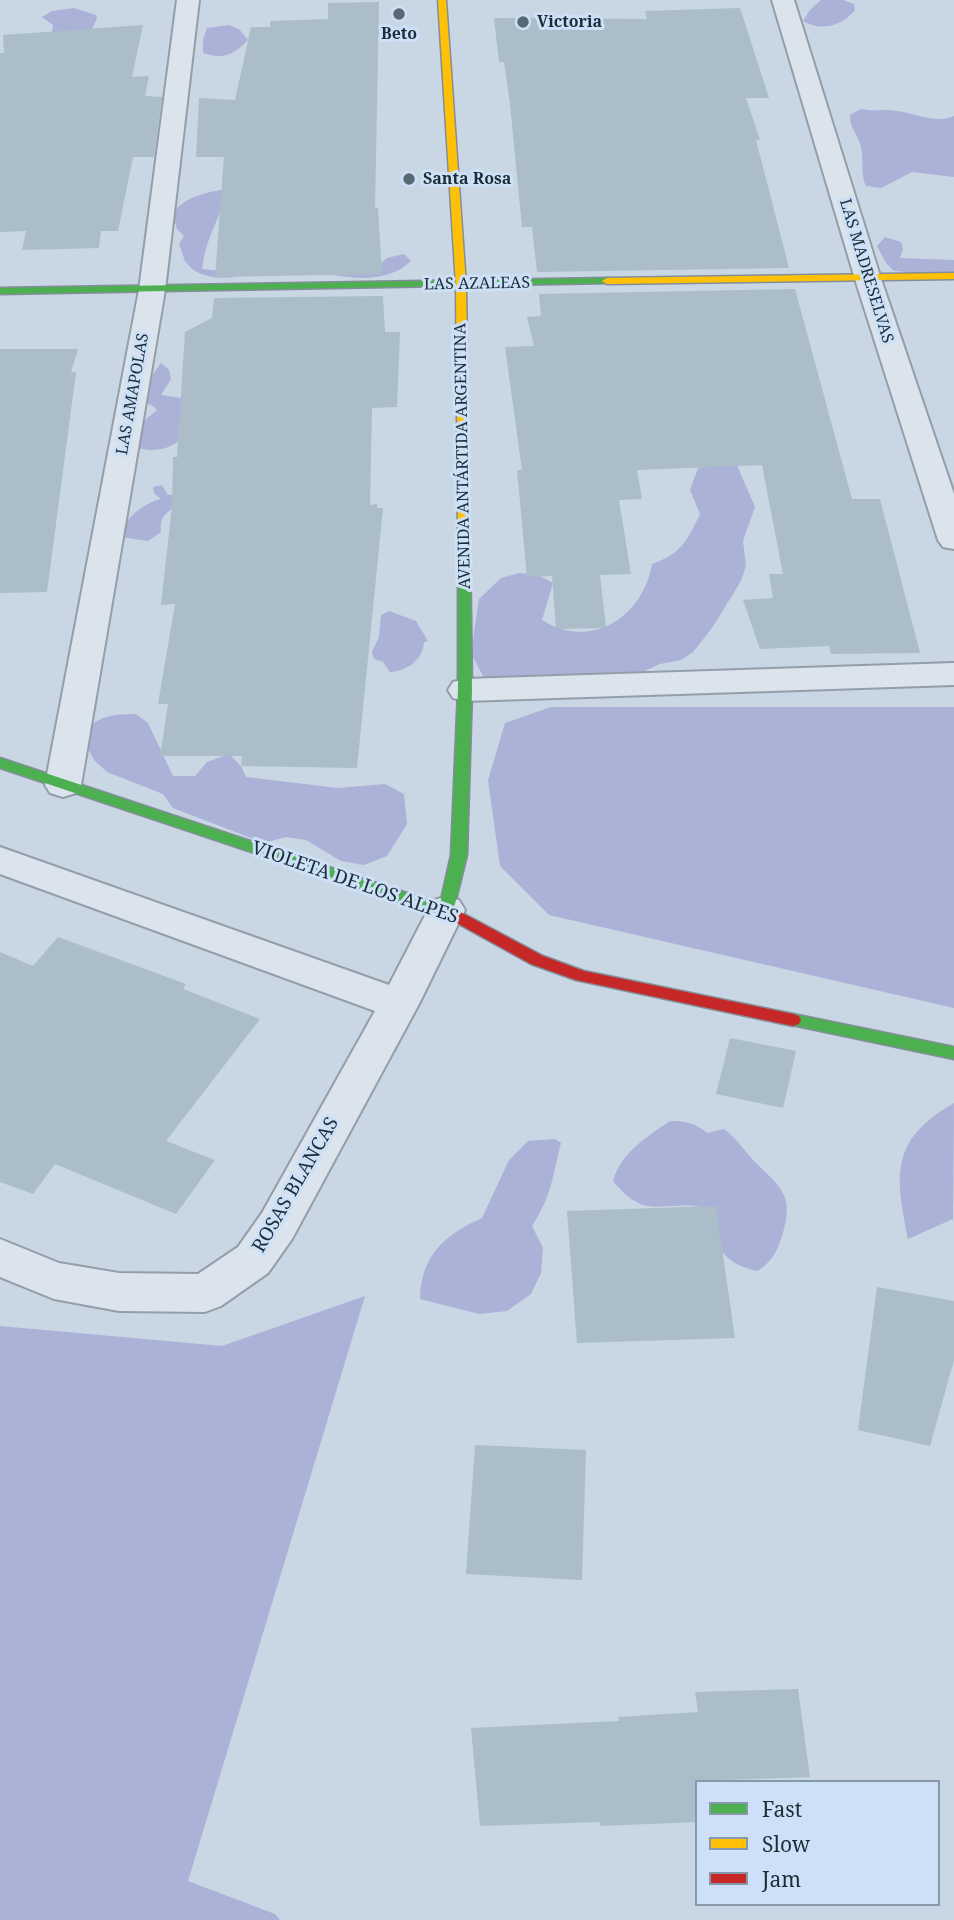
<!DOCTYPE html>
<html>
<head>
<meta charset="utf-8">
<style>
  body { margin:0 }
  #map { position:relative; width:954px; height:1920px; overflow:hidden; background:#c9d6e4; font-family:"Noto Serif",serif }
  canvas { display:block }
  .legend { position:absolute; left:695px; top:1780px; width:245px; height:126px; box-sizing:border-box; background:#cde0f7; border:2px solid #8699aa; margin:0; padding:9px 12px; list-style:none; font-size:21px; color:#1b2e37 }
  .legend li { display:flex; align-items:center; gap:14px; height:35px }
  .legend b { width:35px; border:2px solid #8699aa }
</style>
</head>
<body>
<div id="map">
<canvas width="954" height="1920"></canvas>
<ul class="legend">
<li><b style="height:9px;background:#4caf50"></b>Fast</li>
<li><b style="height:9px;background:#ffc107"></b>Slow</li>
<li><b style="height:9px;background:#c62828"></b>Jam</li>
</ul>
</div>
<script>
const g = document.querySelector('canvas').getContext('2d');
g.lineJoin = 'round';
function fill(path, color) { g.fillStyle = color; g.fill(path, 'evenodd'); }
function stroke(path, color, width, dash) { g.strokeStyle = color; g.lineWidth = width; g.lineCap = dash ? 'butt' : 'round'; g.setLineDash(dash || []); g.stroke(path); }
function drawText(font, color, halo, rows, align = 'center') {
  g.font = font + ' "Noto Serif",serif'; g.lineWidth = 6; g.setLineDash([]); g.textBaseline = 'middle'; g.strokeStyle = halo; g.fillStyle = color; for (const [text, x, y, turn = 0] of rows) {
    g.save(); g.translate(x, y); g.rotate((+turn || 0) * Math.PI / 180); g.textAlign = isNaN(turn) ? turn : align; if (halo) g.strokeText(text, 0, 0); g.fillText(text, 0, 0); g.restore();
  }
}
fill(new Path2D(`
  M821,0H843L854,4L855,10C842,26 821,32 803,21L810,10Z
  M74,8L96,15L97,18L90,34L52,32L53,25L42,17L52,11Z
  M229,25L239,29L248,40C233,55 224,60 203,53V40L207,28Z
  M861,109C871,111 878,110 888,110C909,110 933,125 954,116V177L912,172L881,188L866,186C860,174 864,160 861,147C858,135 849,127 850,115Z
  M232,188C220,214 205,240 202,269L249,274C229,280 198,281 185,261C183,256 181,249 179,244L184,236L177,229L172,213C189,194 209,192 232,188Z
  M885,237L901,242L903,250L900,258L954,260V276L894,271L886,263L877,246Z
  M404,254L411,261C388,283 355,279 327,274L378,266L387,258Z
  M161,363L169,370L171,379L161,395L195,400C191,411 188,427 182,437C173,450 149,453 136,447L139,425L157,410L153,406L139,400L141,390Z
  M731,451L755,507L743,541L746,566L741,581L712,628L693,652L681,660L660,664L625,680L486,682L471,653L479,599L501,578L519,573L538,575L553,583L542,620C591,651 643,617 652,564C681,554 687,541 700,514L690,490L698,468Z
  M162,485L168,495L177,494L188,502C173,508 158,513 161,532L148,541L121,537C124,518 142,504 161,499L154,493L153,487Z
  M389,611L416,621L428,641L424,642C423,660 407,671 390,672L383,662L374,659L372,652L379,637L381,615Z
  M551,707H954V1008L549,915L500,866L488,780L505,723Z
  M136,714L148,723L173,776H195L207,762L229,754L241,766L246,777L338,788L385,784L404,794L407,824L387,856L364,865L341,861L306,840L286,837L264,843L173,808L163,794L107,772L94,760L87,746L86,731C98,715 117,714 136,714Z
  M954,1103L953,1219L908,1239C895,1174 890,1140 954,1103Z
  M670,1121C686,1121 695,1123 707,1133L724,1129C736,1138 744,1150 754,1161C781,1188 795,1195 782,1236C777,1252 772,1261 758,1271C719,1264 715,1240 702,1207C659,1200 647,1222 613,1181C621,1152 647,1137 670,1121Z
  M555,1139L561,1143C552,1178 552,1195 532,1226L543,1248L541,1273L531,1294L507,1311L479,1314L420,1299C421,1256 444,1235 482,1218L509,1160L528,1141Z
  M365,1296L188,1881L275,1914L280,1920H0V1326L222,1346Z`), '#aab2d8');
fill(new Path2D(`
  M379,2L375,208H378L382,274L215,277L224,157H196L199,98L235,100L251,27H270V21L328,19V3Z
  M740,8L769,98H746L760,140H756L789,268L537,272L532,227H522L510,104L504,62H499L494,18L647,19L645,11Z
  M143,25L132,77L149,76L145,96L162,97L154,157H133L118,231H101L99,248L22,250L26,231L0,232V53H4L3,35Z
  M795,289L852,499H880L920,653L831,654L829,646L760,649L743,600L773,598L769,574H783L762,465L637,470L642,499L619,500L631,574L600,575L606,628L556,629L552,576L527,577L517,470H522L505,347L534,346L527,317L541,316L539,294Z
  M383,296L385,332H400L397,407L372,408L370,505L377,504V508H383L357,768L241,766L242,756H160L168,704H158L175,604L161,605L172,506L173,457H177L185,332L212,318L214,298Z
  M0,349H78L71,372H76L47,592L0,593Z
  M58,937L186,984L183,989L260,1019L166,1141L215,1160L176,1214L55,1164L33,1194L0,1182V952L33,966Z
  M730,1038L796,1051L783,1108L716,1094Z
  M716,1206L735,1338L577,1343L567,1211Z
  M877,1287L954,1301V1360L930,1446L858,1430Z
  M475,1445L586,1450L582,1580L466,1574Z
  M798,1689L810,1777L697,1781V1822L600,1826V1822L480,1826L471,1728L619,1721L618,1717L698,1712L695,1692Z`), '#aabdc8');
const street = new Path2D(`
  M177,0H199L165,290L81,785L76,793L63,797L50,793L45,785L139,290Z
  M772,0H794L881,279L954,494V549L943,547L938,540L855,279Z
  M954,663V685L465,701L453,698L448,690L453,682L465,679Z
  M0,847L389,985L433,900L446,897L459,900L465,910L419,1004L292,1239L268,1273L221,1306L205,1312L119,1311L54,1299L0,1277V1239L59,1263L119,1273L198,1274L238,1247L262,1213L375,1011L0,874Z`);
const fast = new Path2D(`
  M607,278L612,281L611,283L0,294V288Z
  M464,541L470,545L472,690L467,855L454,908L459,913L456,917H446L0,768V758L440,904L451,855L458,690V545Z
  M793,1014L954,1047V1059L787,1024L785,1020L787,1016Z`);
const slow = new Path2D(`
  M438,0H446L466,285L470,545L464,549L458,545L456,285Z
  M954,273V279L607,284L602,281L607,278Z`);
const jam = new Path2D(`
  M451,907L543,956L584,971L793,1014L799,1016L801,1020L799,1024L793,1026L576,980L531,964L446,917L443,913L446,909Z`);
stroke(street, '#939ea9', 4);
stroke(fast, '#838e98', 3);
stroke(slow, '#838e98', 3);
stroke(jam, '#838e98', 3);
fill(street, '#dbe3ec');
fill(fast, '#4caf50');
fill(slow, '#ffc107');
fill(jam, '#c62828');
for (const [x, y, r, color] of [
  [399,14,7,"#586974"],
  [523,22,7,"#586974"],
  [409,179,7,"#586974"]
]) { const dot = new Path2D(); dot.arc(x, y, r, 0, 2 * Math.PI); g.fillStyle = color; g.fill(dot); stroke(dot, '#cde0f7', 2.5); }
drawText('bold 16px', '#1b2e37', '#cde0f7', [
  ["Victoria",537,22],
  ["Beto",399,34,"center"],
  ["Santa Rosa",423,179]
], 'left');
drawText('16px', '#1b2e37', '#cde0f7', [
  ["LAS MADRESELVAS",866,271,73],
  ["LAS AZALEAS",477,284,-1],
  ["LAS AMAPOLAS",133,394,-80],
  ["AVENIDA ANTÁRTIDA ARGENTINA",463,456,-91]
]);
drawText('19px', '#1b2e37', '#cde0f7', [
  ["VIOLETA DE LOS ALPES",355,883,19],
  ["ROSAS BLANCAS",296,1185,-60]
]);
</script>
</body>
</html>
